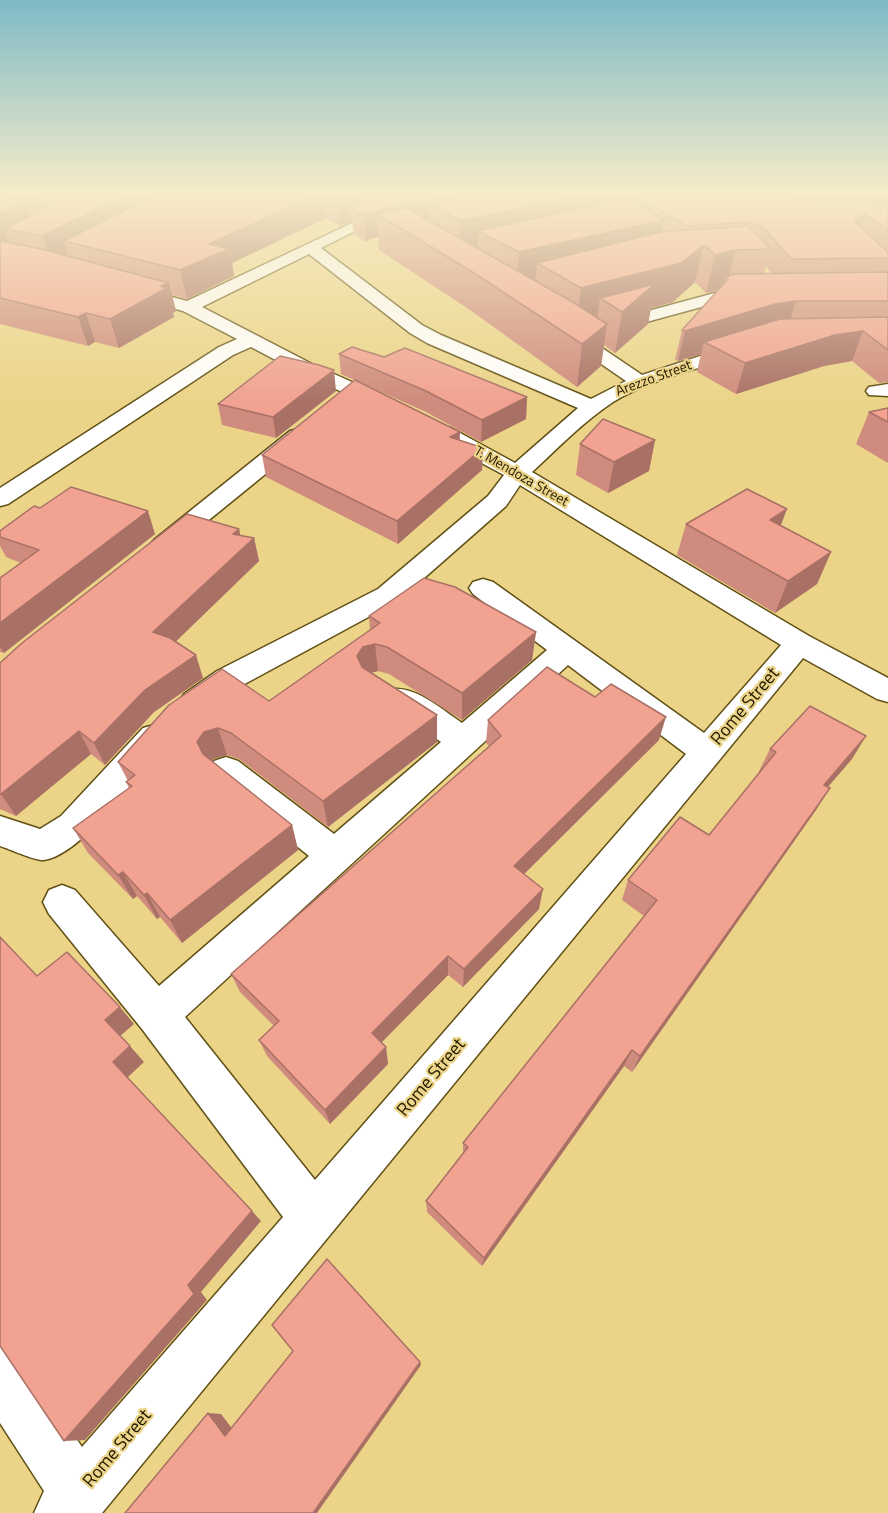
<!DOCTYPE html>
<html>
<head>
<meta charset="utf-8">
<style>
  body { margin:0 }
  canvas { display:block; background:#ebd488 }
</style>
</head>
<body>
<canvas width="888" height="1513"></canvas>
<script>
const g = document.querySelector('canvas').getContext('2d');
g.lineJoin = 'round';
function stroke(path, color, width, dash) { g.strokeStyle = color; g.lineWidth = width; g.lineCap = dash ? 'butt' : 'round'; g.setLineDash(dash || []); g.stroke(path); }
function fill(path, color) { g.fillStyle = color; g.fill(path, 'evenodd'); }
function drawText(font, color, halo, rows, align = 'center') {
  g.font = font + ' "Titillium Web",sans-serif'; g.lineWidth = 4.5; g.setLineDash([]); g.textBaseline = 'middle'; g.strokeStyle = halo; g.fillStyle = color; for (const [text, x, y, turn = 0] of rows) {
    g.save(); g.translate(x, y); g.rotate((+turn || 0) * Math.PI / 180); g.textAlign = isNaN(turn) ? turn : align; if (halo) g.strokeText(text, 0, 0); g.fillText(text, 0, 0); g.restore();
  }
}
const minor = new Path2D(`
  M352,223L357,224L359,227L357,230L321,248L422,325L441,335L591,399L626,381L559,335L556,331L559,327H571L642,375L734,345H748L750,349L748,353C707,366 648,380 613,402C583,422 558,448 532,472L809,636L888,678V702L877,699L803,658L102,1513H34L44,1491L0,1423V1347L19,1355L82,1447L283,1217L142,1029L49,914L43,902L49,890L62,885L75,890L159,986L309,856L214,779L209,770L214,761L226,757L238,761L334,834L441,742L388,706L384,698L388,690C413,683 442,710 462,723L547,650L473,594L469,588L473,582L483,579L493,582L704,733L781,645L520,485L506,506L398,601L239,687L206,710L195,713L184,710L179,702L184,694L217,671L378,589L488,496L504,475L435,438L432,433L435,428L443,426L451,428L515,463L578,408L427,343L410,333L309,254L202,307L312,364L396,402L399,406L396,410L389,412L382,410L298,372L251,347L233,355L8,504L0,506V488L219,347L237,339L183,311L124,295L122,291L124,287L130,286L187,301ZM568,665L686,754L315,1180L185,1017Z
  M754,288L762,293L760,297L727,300L606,333L600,332L597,328L600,324L726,290Z
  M888,384V396L869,395L866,391L869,387Z
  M298,429L306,431L309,436L306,441L172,550L163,553L154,550L150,545L154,540L290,431Z
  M154,725L165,728L170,737L165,746C141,774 81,855 44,860C35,861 10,849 0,846V816L40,829L61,816L143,728Z`);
stroke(minor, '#605015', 3);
fill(minor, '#fff');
fill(new Path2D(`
  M0,191H888V382L879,383L852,361L824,366L736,394L697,372L701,354L678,361L675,360L682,330L718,290L706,293L695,282L673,302L651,308L648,324L615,353L604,345L601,366L577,387L470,310L379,250L378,237L370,239L366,242L354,234L352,221L340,226L326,218L232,263L234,276L187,299L172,295L176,311L173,313L174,317L119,348L95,342L88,346L0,324ZM766,266L772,274H764Z
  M339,354L384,357L527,397L526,419L481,442L426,412L341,374Z
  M336,391L276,438L222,425L218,404Z
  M888,408V463L856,444L869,412Z
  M460,440L483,448L482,470L398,544L266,477L262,455Z
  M655,440L649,471L608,493L576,475L580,444Z
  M40,508L155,534L4,653L0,652V578L21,563L6,557L0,546V531Z
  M686,524L780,525L831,552L817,584L775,613L677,555Z
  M239,529L240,536L254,538L259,561L176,641L203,678L154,712L105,765L91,754L16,816L0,809V663Z
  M369,616L536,632L532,660L462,720L389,674L378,671L371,673L437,742L328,827L239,759L227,755L213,759L212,761L292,825L298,850L182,943L160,917L157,919L137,896L133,899L88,853L73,828L129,788L126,782L128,781L118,762L269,701L370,630Z
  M488,720L659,740L524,874L539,909L463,987L448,975L381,1043L386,1047L388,1064L330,1124L267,1056L259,1040L274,1026L240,992L231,974L489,746L486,743Z
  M770,749L852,759L828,787L816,810L632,1072L624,1066L482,1266L427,1212L426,1201L463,1154V1143L644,916L622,900L628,880L709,835L760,772L759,771Z`), '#cf8b7d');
fill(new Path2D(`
  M120,191H188L64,241L68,253L51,263L42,236L122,197Z
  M474,191H576L429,203V226L377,214L378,237L370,239L366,242L364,216L368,213Z
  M600,191H611L606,223L478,231L477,254L460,258L461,221Z
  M680,191H726L677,206Z
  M323,192L326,218L232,263L234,276L187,299L180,270L209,244Z
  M888,192V204L868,215L876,193Z
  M349,196L351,221L340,226L338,201Z
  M27,201L35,227L5,229L9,241L0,245V214Z
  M866,214L857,240L847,245L856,219Z
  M664,220L657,256L537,263L535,286L516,291L519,252Z
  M704,245L695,282L673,302L651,308L648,324L615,353L622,312L600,298L597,322L576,328L581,288Z
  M735,250L726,288L728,279L725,277L722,289L706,293L715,255Z
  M169,283L176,311L173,313L174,317L119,348L110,319L161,286Z
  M796,301L787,330L704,342L701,354L678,361L685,331L775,304Z
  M86,313L95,342L88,346L78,317Z
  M607,324L601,366L577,387L582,344Z
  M863,331L852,361L824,366L736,394L745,363L835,335Z
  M334,370L336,391L276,438L273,417Z
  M527,397L526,419L481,442L482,420Z
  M460,432L459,454L450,437Z
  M655,440L649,471L608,493L614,462Z
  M483,448L482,470L398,544L397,521Z
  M787,509L775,541L770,520Z
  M148,511L155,534L4,653L0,647V623Z
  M239,529L243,548L254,538L259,561L162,655L153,632L233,534Z
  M831,552L817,584L775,613L788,581Z
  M536,632L532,660L462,720V693Z
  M375,644L378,671L365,674L357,656L363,647Z
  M196,655L203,678L154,712L105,765L94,743L145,690Z
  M437,715V742L328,827L323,801Z
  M666,717L659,740L511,887L514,866Z
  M218,728L227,755L213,759L207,769L197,742L204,732Z
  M79,731L91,754L16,816L1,794Z
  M866,736L852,759L811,806L824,785Z
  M830,788L816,810L632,1072L640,1056Z
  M292,825L298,850L182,943L170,920Z
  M123,872L137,896L133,899L118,875Z
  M543,889L539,909L463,987L464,969Z
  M147,893L160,917L157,919L144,895Z
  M448,956V975L375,1049L372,1033Z
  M120,1007L134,1024L119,1037L105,1020Z
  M130,1046L144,1062L127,1078L113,1062Z
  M386,1047L388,1064L330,1124L325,1110Z
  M632,1050L624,1066L482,1266L484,1258Z
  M252,1211L261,1221L201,1292L207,1300L85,1440L64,1441L188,1285Z
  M420,1362L421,1365L317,1513H313Z
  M208,1413L221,1414L237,1435L225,1436Z`), '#a97166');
const building = new Path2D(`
  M33,191H110L126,193L131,191H134L42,236L5,229L49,206L52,200L48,194Z
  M164,191H474L368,213L364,216L352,209L359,203L356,197L349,196L338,201L323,192L209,244L229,249L180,270L64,241Z
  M489,191H600L461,221L429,203Z
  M626,191H664L674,193L689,192L694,191H770L812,202L876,205L888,203V231L866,214L856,219L855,222L888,252V258L791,259L763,227L748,222L688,226Z
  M830,191H888V192L876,193Z
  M0,196L27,201L0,214Z
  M627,198L664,220L519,252L478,231Z
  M406,208L571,301L607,324L582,344L471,271L377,214Z
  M748,226L771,249L735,250L715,255L704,245L681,263L581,288L537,263L661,232Z
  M0,241L41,249L169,283L161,286L167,288L110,319L86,313L78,317L0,298Z
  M888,272V301H796L775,304L685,331L682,330L728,279L725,277L734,274Z
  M655,284L622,312L600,298Z
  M888,317V350L863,331L835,335L745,363L704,342L780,319Z
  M352,347L384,357L405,348L527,397L482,420L426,391L339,354Z
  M280,356L319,365L334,370L273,417L218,404Z
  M355,380L460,432L450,437L483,448L397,521L262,455Z
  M888,408V422L869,412Z
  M603,419L655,440L614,462L580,444Z
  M71,487L148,511L0,623V578L39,550L0,537V531L34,506L40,508Z
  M747,489L787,509L770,520L831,552L788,581L686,524Z
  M187,514L239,529L233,534L254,538L153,632L170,638L196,655L145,690L94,743L79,731L1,794H0V663L22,643Z
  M424,578L455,587L536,632L462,693L387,647L375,644L363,647L357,656L362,667L437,715L323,801L231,733L218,728L204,732L197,742L203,754L292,825L170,920L147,893L144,895L123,872L118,875L73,828L132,786L126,782L135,775L118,762L169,705L222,669L269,701L380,623L369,616Z
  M547,667L595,697L611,684L666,717L514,866L543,889L464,969L448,956L372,1033L386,1047L325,1110L259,1040L279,1021L231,974L501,736L488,720Z
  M810,706L866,736L824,785L830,788L640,1056L632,1050L484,1258L426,1201L468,1147L463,1143L657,900L628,880L680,817L709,835L776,752L770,749Z
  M0,937L37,976L67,952L120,1007L105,1020L130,1046L113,1062L252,1211L188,1285L194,1294L64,1441L0,1346Z
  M327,1259L420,1362L313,1513H125L208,1413L225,1436L293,1351L272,1325Z`);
fill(building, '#f1a291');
stroke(building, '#a97166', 1.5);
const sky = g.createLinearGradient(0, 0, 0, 402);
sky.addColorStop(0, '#7ebac6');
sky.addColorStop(0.48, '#f6ecc9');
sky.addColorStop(1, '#f6ecc900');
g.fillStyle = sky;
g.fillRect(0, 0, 888, 402);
drawText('14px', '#211800', '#ebd488', [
  ["Arezzo Street",654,379,-20],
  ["T. Mendoza Street",521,477,30]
]);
drawText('18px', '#211800', '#ebd488', [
  ["Rome Street",746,707,-50],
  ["Rome Street",432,1078,-50],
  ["Rome Street",118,1449,-50]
]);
</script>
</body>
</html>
